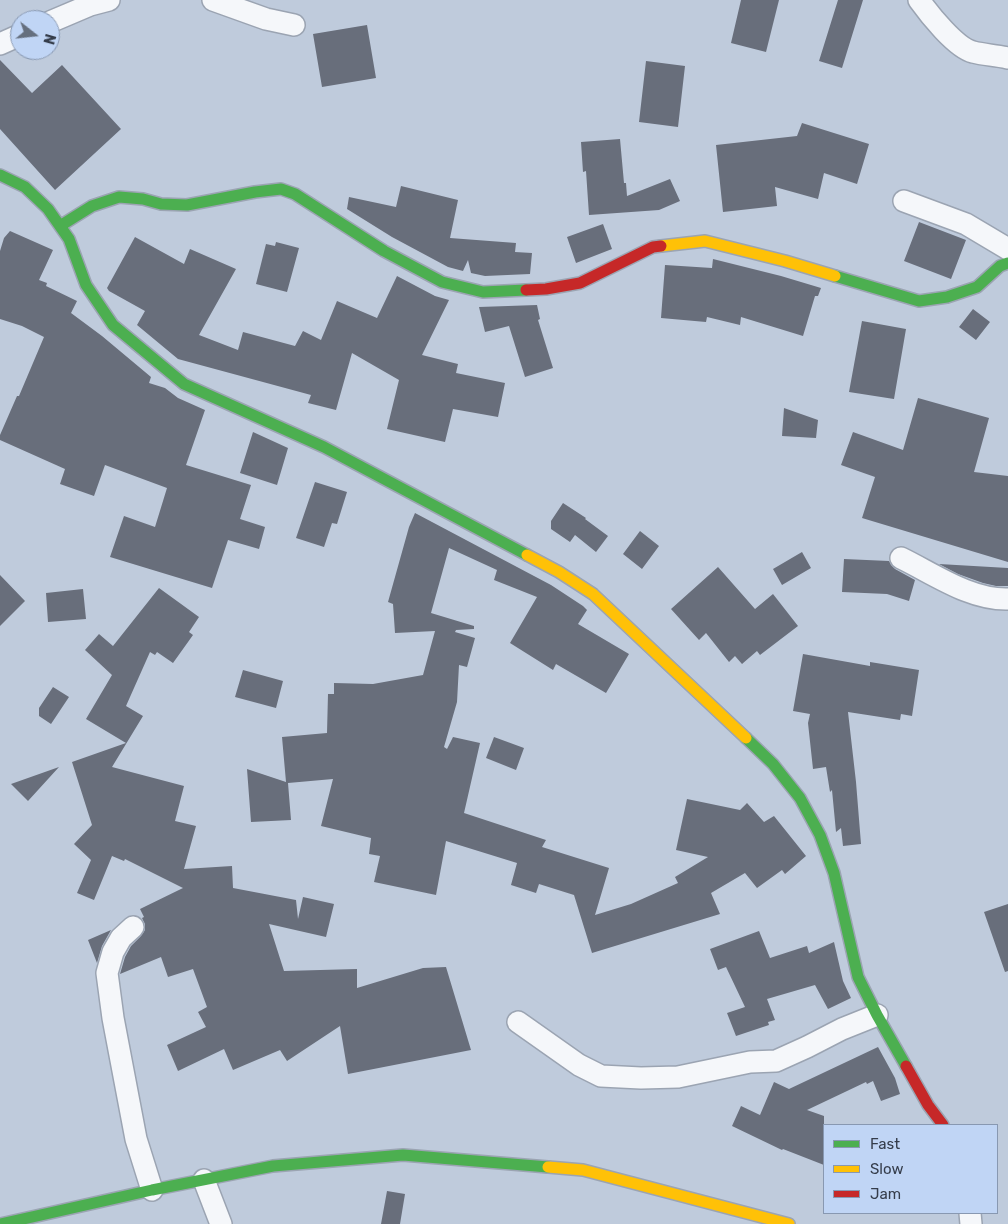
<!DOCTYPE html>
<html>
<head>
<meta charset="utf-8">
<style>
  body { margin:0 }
  #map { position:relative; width:1008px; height:1224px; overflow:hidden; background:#bfcbdc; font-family:Rubik,sans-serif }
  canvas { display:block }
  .legend { position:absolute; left:823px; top:1124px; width:175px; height:90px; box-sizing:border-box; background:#c0d5f5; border:1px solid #8898b1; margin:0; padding:6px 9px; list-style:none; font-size:15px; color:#353d4b }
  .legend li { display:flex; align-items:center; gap:10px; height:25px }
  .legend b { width:25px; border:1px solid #8898b1 }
  .north { position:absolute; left:10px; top:10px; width:50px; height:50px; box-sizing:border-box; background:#c0d5f5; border:1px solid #8898b1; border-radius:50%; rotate:106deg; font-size:14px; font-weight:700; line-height:20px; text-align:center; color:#353d4b }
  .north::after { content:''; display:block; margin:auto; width:18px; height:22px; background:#656f7e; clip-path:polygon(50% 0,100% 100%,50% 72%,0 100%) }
</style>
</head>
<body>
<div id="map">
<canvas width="1008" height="1224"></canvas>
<ul class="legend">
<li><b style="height:6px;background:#4caf50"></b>Fast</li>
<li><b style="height:6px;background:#ffc107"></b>Slow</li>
<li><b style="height:6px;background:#c62828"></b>Jam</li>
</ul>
<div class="north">N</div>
</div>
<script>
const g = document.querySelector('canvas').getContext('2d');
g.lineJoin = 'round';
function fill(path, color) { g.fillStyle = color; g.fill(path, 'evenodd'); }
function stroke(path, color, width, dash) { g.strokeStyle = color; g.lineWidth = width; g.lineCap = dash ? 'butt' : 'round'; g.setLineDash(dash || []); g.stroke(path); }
fill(new Path2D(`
  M741,0H779L766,52L731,43Z
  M838,0H863L842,68L819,61Z
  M367,25L376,78L322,87L313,34Z
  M0,60L32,93L62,65L121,129L55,190L0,129Z
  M646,61L685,66L678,127L639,122Z
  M802,123L869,144L857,184L824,173L818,199L775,187L777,206L723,212L716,145L797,136Z
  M620,139L624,183H626L627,196L670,179L680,201L659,210L589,215L586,171L583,172L581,142Z
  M401,186L458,200L450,238L516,243L515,252L532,253L530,274L485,276L471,273L468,260L463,271L448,267L392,237L347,209L349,197L396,207Z
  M919,222L966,240L951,279L904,261Z
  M603,224L612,249L576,263L567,237Z
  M10,231L53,250L39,280L47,283L46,286L77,301L71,313L102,336L151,377L149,383L165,388L178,398L205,410L186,465L251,485L240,519L265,527L259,549L228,540L212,588L110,557L124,516L155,527L167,488L105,465L94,496L60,484L65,469L0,440V435L17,396H19L44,337L22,326L0,319V251L4,238Z
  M135,237L184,264L190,249L236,269L199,335L238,350L243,332L295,346L303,331L321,340L337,301L377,318L397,276L435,296L449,300L422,355L458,364L456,373L505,383L498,417L453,409L445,442L387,429L399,380L352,353L336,410L308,403L311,395L178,359L137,325L145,311L109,291L107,288Z
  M276,242L299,248L287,292L256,284L266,244L275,246Z
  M713,259L781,276L821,288L818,296H815L803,336L741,317L740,325L707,317L706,322L661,318L665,265L712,268Z
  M537,305L540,319L538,320L553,368L525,377L509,326L485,332L479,307Z
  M973,309L990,322L976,340L959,327Z
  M862,321L906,329L894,399L849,392Z
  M918,398L989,418L974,472L1008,476V562L862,518L875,477L841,465L853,432L903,450Z
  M784,408L818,420L816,438L782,436Z
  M253,432L288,448L277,485L240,473Z
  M315,482L347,492L337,524L332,523L324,547L296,538Z
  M563,503L586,518L585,519L608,536L596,552L575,535L570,542L551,529V521Z
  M415,513L551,585L583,606L587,610L578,624L629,654L606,693L556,664L553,670L510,643L537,597L494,580L497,570L449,548L431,613L474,626V629L456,630L455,632L475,638L467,667L459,665L457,702L444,747L447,749L453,737L480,743L464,813L546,840L542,847L609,868L595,915L631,904L678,883L675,877L708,857L676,850L687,799L740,810L747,803L764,822L774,816L806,856L785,874L782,870L757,888L745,873L711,893L720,914L592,953L574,895L539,884L536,893L511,885L517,863L446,841L436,895L374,882L380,856L369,854L371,838L321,826L333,779L288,783L291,820L251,822L247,769L286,782L282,737L327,733L328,694H334V683L373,684L423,675L435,631L395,633L393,604L388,602L409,527Z
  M640,531L659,546L642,569L623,554Z
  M802,552L811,568L782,585L773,569Z
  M844,559L889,561L891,565L895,569L915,580L909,601L887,594L842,592Z
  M939,564L1008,568V586H996L983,583L958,574Z
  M718,567L755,609L773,594L798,626L760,655L757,651L742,664L735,656L729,662L706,633L699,640L671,609Z
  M0,575L25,601L0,626Z
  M159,588L199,617L189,632L193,635L173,663L157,652L155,655L150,652L126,706L143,716L112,767L184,786L175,821L196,826L184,869L232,866L233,888L296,900L298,919L303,897L334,904L326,937L269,924L284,971L357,969V988L423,968L446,967L471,1050L348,1074L340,1026L287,1061L280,1050L233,1070L224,1049L178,1071L167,1045L206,1027L198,1012L207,1007L193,969L168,977L161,957L120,974L125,957L131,946L141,936L145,930V924L142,918L144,917L140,909L183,888L125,859L124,861L112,856L94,900L77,893L91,860L74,844L92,825L72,762L126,743L86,719L112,675L85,650L99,634L113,646Z
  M83,589L86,619L48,622L46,593Z
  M803,654L870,666V662L919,670L912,716L901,714L900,720L848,712L856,782L861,844L843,846L841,828L836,832L832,790L830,792L826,767L813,769L808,723L810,714L793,711Z
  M243,670L283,681L276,708L235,697Z
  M53,687L69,697L51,724L39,716V708Z
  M494,737L524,748L516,770L486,758Z
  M59,767L28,801L11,784Z
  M1008,904V971L1005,972L984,912Z
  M111,930L102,946L97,963L88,940Z
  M759,931L770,958L807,946L809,953L834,942L843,981L851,998L828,1009L815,985L767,999L775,1020L768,1022L769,1025L736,1036L727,1013L745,1007L726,967L718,970L710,949Z
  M878,1047L895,1078L900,1094L881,1101L873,1081L867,1084L866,1082L807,1110L824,1116V1165L783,1149L782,1150L732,1126L741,1106L760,1115L774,1082L789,1089Z
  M387,1191L405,1194L400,1224H381Z`), '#686e7b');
const street = new Path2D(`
  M213,0L266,19L294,25
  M919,0C929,14 956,48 973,52C984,55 996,55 1008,58
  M50,22L90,5L109,0
  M0,44L20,35
  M904,201L966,224L1008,249
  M901,558C934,574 970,600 1008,599
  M133,927L121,938L113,952L107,973L113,1018L136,1139L152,1190
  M518,1022L579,1065L601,1076L641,1078L678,1077L750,1062L776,1061L807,1047L842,1029L877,1015
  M204,1180L221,1224
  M970,1213L971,1224`);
const fast = new Path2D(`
  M0,175L25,187L48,209L69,239L86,285L113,325L184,384L324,447L527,555
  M60,226L92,206L119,197L143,199L161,204L187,205L255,192L281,189L295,194L384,251L442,282L483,292L526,290
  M835,276L919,301L947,297L977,287L1000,266L1008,263
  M746,738L773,764L800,798L820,835L834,873L858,977L877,1015L906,1066
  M1,1224L152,1190L273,1166L403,1155L548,1167`);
const slow = new Path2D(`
  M661,246L705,241L785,261L835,276
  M527,555L559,572L593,594L746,738
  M548,1167L583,1170L789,1224`);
const jam = new Path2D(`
  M526,290L546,289L580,283L653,247L661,246
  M906,1066L928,1105L943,1125`);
stroke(street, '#9ba4b2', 24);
stroke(fast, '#9ba4b2', 14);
stroke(slow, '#9ba4b2', 14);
stroke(jam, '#9ba4b2', 14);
stroke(street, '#f5f7fa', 21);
stroke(fast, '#4caf50', 11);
stroke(slow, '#ffc107', 11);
stroke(jam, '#c62828', 11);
</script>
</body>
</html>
